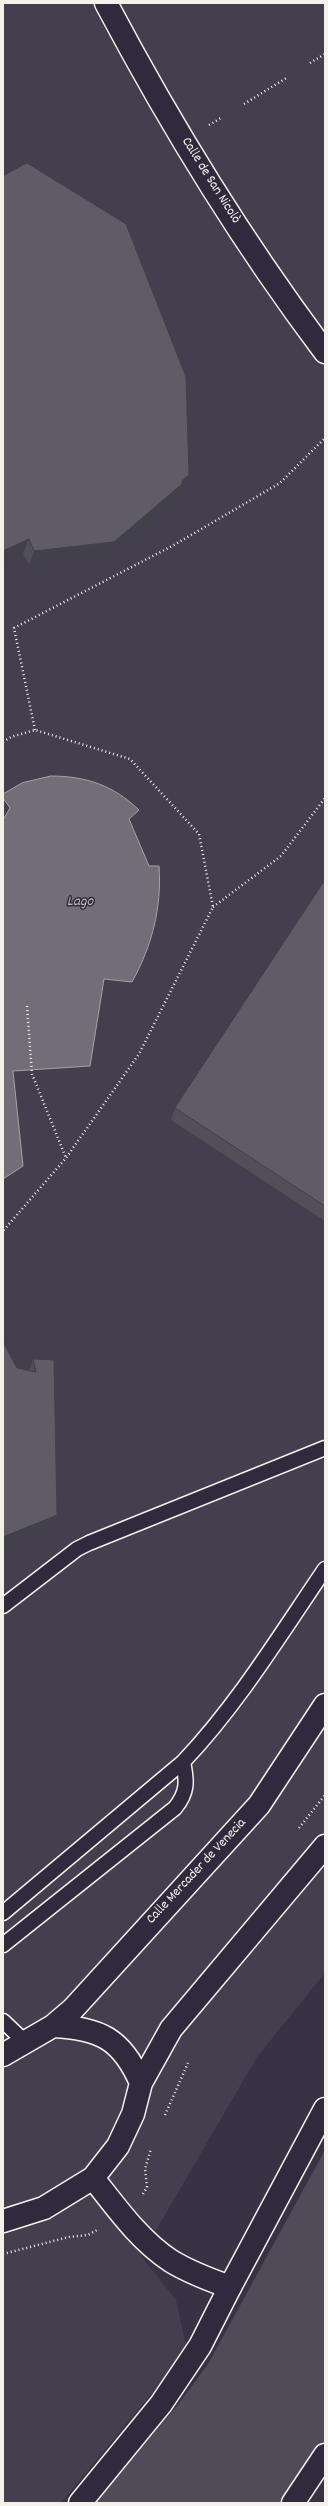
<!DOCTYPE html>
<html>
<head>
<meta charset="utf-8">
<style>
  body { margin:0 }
  #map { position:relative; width:328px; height:2506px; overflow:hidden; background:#373244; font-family:Dekko,sans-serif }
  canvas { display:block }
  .frame { position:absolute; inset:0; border:4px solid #f4f1e8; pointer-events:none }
</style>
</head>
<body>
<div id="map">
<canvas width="328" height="2506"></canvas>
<div class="frame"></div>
</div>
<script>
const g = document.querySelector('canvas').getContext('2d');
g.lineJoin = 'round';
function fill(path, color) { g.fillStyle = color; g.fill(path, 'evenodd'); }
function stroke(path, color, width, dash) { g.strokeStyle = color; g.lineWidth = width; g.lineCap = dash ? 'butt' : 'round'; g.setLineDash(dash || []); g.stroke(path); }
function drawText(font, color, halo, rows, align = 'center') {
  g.font = font + ' Dekko,sans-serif'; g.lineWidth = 3; g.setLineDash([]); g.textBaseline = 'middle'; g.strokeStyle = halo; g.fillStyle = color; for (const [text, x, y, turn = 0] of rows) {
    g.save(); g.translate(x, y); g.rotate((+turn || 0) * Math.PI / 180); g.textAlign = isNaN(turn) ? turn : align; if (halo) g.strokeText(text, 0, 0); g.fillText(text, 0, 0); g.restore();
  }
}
fill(new Path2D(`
  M3,3H325V1973L257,2057L141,2256L176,2300L187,2351L61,2503H3Z`), '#433f4e');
fill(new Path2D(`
  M325,2150V2455L293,2503H95L177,2406L208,2364Z`), '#504b59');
const water = new Path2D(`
  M51,776C87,776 114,786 139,810L129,819L149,866H159C162,907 152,946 132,982L104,979L90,1066L13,1071L23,1166L3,1179V820L10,808L3,798V794L22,783Z`);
fill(water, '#726e77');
stroke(water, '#a6a2a4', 1);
const service = new Path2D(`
  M3,1606L77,1549L89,1543L325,1448
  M3,1913L183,1762C238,1704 280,1635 325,1569
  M3,1945L175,1808C188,1792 187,1781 183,1762
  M3,2021L24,2041`);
const minor = new Path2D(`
  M80,2503L161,2404L200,2346L230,2287`);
const tertiary = new Path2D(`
  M106,3C170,124 243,243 325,352
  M53,2026C100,2028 122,2039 141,2083
  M3,2055L53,2026L73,2009L259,1805L325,1705
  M93,2178C116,2207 139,2240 171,2261C189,2272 210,2280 230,2287L325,2109
  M3,2221L44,2208L93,2178L118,2146L133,2114L141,2083L171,2029L325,1846`);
const motorway = new Path2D(`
  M293,2503L325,2455`);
stroke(service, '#f4f1e8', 17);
stroke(minor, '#f4f1e8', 25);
stroke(tertiary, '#f4f1e8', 25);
stroke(motorway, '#f4f1e8', 25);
stroke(new Path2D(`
  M310,63L325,54
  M244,104L288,77
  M209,125L221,118
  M35,730L14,628L174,545L280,483L325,438
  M3,742L11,737L35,730L130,759L199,834L213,907L139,1054L66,1158L3,1231
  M213,907L281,856L325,798
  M27,1006L32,1074L66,1158
  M299,1828L325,1795
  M165,2115L188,2063
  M143,2194L147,2187L145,2169L151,2149
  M3,2254L69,2237L88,2235L97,2230`), '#f4f1e8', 2.5, [1, 3]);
stroke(service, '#2f2a3d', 14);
stroke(minor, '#2f2a3d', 22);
stroke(tertiary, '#2f2a3d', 22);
stroke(motorway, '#2f2a3d', 22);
fill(new Path2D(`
  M3,176L184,489L179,493L177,498L109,556L29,565L23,553Z
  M325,880V1221L171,1120L175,1108Z
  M3,1342L17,1368L29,1371L33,1359L57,1515L53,1527L3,1547Z`), '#524f59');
fill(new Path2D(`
  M189,475L184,489L179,493L177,498L109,556L29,565L34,551L182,481Z
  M29,539L23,553L3,562V551Z
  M57,1515L53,1527L3,1547V1537Z`), '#424048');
const building = new Path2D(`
  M27,163L126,224L186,377L189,475L182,481V484L114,542L34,551L29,539L3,551V176Z
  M325,880V1206L175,1108Z
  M3,1342L17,1368L36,1372L33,1359L54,1360L57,1515L3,1537Z`);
fill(building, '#5f5c67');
stroke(building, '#424048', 1);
drawText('14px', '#f4f1e8', '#2f2a3d', [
  ["Calle de San Nicolò",210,181,58],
  ["Calle Mercader de Venecia",197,1872,-47]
]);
drawText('italic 15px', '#bab6b5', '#2f2a3d', [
  ["Lago",80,903]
]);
</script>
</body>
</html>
